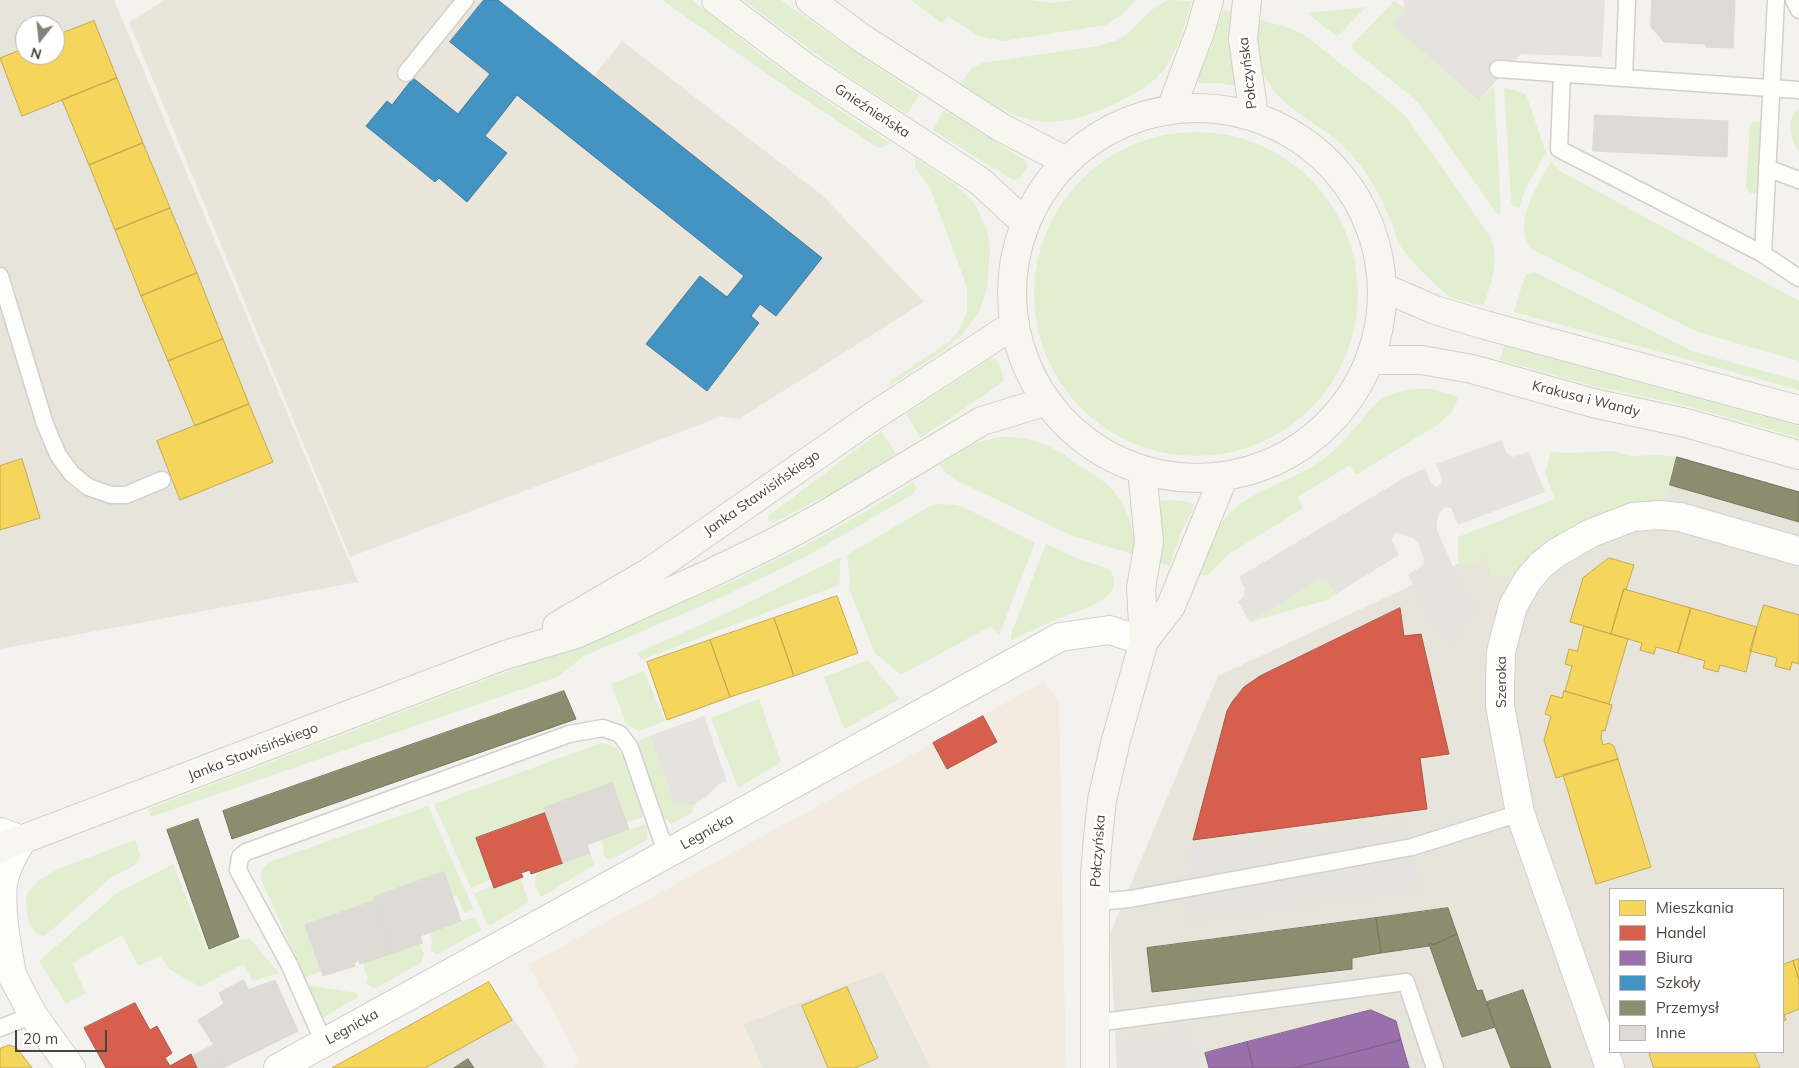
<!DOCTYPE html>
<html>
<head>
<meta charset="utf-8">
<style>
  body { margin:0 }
  #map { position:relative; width:1799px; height:1068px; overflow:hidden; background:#f4f2ee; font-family:Mulish,sans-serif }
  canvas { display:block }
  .legend { position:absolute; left:1609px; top:888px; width:175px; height:165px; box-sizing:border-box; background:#fff; border:1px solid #b7b4b0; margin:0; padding:6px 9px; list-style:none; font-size:15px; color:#4b4439 }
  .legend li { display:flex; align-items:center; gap:10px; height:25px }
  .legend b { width:25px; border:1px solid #b7b4b0 }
  .north { position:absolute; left:15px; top:15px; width:50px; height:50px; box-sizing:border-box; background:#fff; border:1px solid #b7b4b0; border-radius:50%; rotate:196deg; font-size:14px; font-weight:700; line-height:20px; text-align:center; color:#4b4439 }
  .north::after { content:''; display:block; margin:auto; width:18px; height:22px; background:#868178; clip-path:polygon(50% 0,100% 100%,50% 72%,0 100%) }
  .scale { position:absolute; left:15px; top:1030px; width:92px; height:22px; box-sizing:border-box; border:2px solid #4b4439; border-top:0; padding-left:6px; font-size:15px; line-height:18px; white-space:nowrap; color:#4b4439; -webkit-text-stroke:4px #fff; paint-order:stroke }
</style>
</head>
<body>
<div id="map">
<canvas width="1799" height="1068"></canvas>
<ul class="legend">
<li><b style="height:14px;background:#f6d55c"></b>Mieszkania</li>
<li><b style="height:14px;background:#d6604d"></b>Handel</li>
<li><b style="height:14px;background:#9970ab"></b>Biura</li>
<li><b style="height:14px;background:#4393c3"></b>Szkoły</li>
<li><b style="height:14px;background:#8c8c6e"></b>Przemysł</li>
<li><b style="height:14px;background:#dedbd6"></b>Inne</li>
</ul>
<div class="north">N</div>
<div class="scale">20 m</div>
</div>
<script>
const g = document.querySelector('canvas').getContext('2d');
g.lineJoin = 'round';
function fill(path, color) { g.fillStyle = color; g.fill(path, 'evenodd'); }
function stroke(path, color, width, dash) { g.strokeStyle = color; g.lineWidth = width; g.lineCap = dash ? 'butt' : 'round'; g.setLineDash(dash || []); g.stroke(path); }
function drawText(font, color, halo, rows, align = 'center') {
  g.font = font + ' Mulish,sans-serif'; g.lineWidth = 5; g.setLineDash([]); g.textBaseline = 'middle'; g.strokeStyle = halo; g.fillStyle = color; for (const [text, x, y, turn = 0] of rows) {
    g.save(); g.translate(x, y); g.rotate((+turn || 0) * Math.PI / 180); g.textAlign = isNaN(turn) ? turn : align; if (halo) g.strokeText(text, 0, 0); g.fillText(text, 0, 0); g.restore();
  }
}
fill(new Path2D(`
  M0,0H114L358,582L0,649ZM25,25H55V55H25Z
  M1677,457L1799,491V1068H1117L1110,934L1218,676L1468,559ZM1610,889H1783V1052H1610Z
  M883,971L931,1068H763L743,1024Z
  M490,987L546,1065L542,1068H346Z`), '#e7e4dc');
fill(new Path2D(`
  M1044,682L1059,702L1066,1068H931L883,971L743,1024L763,1068H572L580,1061L528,965Z`), '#f3ebdf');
fill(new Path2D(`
  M165,0H498L593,77L622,41L822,195L924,302L739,419L718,416L712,420L350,557L129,22Z`), '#eae5da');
fill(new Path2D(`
  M662,0H692L761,55L841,111L889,142L888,145L880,148L875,146L780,83Z
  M744,0H781L872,64L919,95L907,114C850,79 796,41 744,0Z
  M911,0H1030L1051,3L1073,0H1136L1124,13L1106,25L1003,41L978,36L948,16L942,23Z
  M1168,0L1192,1C1185,22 1180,46 1167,65C1162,73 1154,81 1146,86C1127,100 1085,119 1062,121C1051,123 1039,122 1028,119C1004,114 982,96 961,83L972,68L982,63L1098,46L1112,42L1119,39L1129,32L1155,7Z
  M1394,1L1405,8V11L1392,25L1477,101L1494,86L1501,212L1498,215L1420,105L1405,91L1353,50L1352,45Z
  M1366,7L1340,34L1336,36L1307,13Z
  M1223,9L1232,12L1231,46L1236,86L1218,83H1199L1196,79L1211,48Z
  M1254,18L1290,28L1303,34L1392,104L1407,118L1490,236C1501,260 1490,283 1484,306C1474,303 1460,302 1451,297C1437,288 1406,257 1398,242C1395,236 1394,227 1391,221C1380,194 1367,171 1347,150C1323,124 1285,112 1267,81C1255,60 1256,42 1254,18Z
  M1504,87L1526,94L1546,153L1527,185L1519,208L1512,206L1511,200Z
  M1799,108V152C1790,139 1785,119 1799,108Z
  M944,110L1026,161L1027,168L1019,179L1013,180L932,130Z
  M1754,121L1762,123L1760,190L1754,194L1748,192L1746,187L1750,124Z
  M1034 294a162 162 0 1 1 324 0a162 162 0 1 1-324 0Z
  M915,158L956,185L975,204L987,230L990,249L987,289L979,312L962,335L943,351L888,387L890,381L949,342L960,329L967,311V287L930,188L915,167Z
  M1551,162L1562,172L1799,301V361L1698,332L1533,250C1510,227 1538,184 1551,162Z
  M1534,272L1692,351L1799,381V390L1514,312L1524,278L1527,274Z
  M1504,346L1799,426V438L1680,404L1597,387L1500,360Z
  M993,357C999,361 1004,375 1003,382L921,438L906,414Z
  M1415,389H1432L1459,397L1451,413L1437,425L1356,475L1350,465L1298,497L1303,508L1229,554L1210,573L1207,575H1198C1206,553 1213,531 1229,514C1252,490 1293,480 1321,461C1336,450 1349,435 1361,421C1367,414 1372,406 1379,401C1390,393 1402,391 1415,389Z
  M881,431L896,454L837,490L775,522L773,523L769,521L768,517L771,514Z
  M999,437C1035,436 1055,447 1083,468C1090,472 1097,476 1103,481C1126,499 1134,527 1136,555L1070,535L960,482L947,474L939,465L976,443Z
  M1612,451L1632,456L1659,455L1677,457L1670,485L1663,501C1627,500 1577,519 1549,542C1536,552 1525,564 1513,577H1492L1485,558L1461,567L1458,559V537L1555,499L1545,473L1551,452L1569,453Z
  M913,482L916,488L913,494L809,555L720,598L584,656L557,677L151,817L148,809L650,617L735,580L802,547L867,511Z
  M1152,501C1164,501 1184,498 1194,505L1193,510L1181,532L1170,566L1158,562Z
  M938,504L955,505L963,507L1035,543L999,635L991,626L901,675L875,653L849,589L850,578L847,555L928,507Z
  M1046,544L1079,559L1109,569C1132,600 1074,611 1057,619C1041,626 1026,633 1011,641V634Z
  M841,557C839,567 841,575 839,585L641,660L637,653L727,613Z
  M1319,580L1327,581L1336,594L1327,600L1250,622Z
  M868,660L900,699L844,729L824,677Z
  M644,671L665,721L640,731L627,725L611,684Z
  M759,699L781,762L738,788L711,718Z
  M650,736L674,803L692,806L693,812L671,824L660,814L635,742Z
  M601,743L615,747L626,758L645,817L626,822L612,784L544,808L545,813L476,838L491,879L471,888L434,804Z
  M428,806L474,910L464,913L457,895L452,896L444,872L374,897L375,901L306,925L322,971L305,977L261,880L262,870L269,862Z
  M646,824L648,839L614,858L608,859L604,856L602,839Z
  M135,840L140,854L138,861L132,867L110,878L45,936C26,935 27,909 26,895L39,880L58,869Z
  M590,853L594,865L541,897L535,885L536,873Z
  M173,864L207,950L240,940L250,939L279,973L253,981L243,964L200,987L169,969L161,956L138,966L122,935L72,963L86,993L66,1004L39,961L117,893Z
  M520,878L528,900V903L491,925L487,924L474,894L493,885L494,888Z
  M475,917L481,930L436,955L431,949L432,941L430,932Z
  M420,944L424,954L421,963L374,989L366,983L368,979L363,963Z
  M307,985L356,993L358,997L323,1018Z`), '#e1eecf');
fill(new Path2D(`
  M1403,0H1605L1602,57L1521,54L1478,101L1392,25L1405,11Z
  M1502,440L1506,452L1512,457L1529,452L1545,492L1458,525L1451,508L1445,507L1440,512L1437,520V530L1463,590L1478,611L1450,644L1430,620L1423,607L1408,574L1419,568L1423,565L1424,559L1418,543L1413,538L1398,533L1394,534L1392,540L1399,555L1336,594L1327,581L1319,580L1250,622L1238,602L1243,597L1245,589L1239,577L1404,478L1425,468L1431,483L1435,486H1438L1442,483V480L1436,464Z
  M704,716L727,781L719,784L707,796L692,806L674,803L650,736Z
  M1406,821L1421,891L1187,924L1179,890L1174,879L1192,872L1189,847Z
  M1188,1026L1198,1068H1124L1123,1039Z`), '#e6e3df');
const homes = new Path2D(`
  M94,21L117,78L22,116L0,58L25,48V55H55V36Z
  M117,78L143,143L89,165L62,100Z
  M143,143L170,208L115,230L89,165Z
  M170,208L197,273L141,296L115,230Z
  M197,273L223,339L168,361L141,296Z
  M223,339L249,404L195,426L168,361Z
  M249,404L273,462L180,500L157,441Z
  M22,459L40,518L0,530V466Z
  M1609,558L1634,565L1626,590L1624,589L1611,634L1570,622L1583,578Z
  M1624,589L1691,608L1678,653L1656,647L1654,654L1640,650L1642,643L1611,634Z
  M837,596L858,653L794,676L774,618Z
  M1764,605L1799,615V664L1792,662L1790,670L1775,666L1777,658L1750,651Z
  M1691,608L1757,627L1746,672L1720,665L1718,672L1703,668L1705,661L1678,653Z
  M774,618L794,676L730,697L710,640Z
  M1584,626L1628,639L1609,704L1565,691L1572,666L1565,664L1569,649L1577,651Z
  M710,640L730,697L667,720L647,662Z
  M1564,691L1612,705L1605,731L1602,730L1601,738L1603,745L1609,743L1614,746L1618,759L1556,778L1544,740L1551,716L1545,714L1551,695L1562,698Z
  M1618,759L1651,867L1596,884L1563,775Z
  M1799,959V980L1793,961Z
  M1793,961L1799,980V1009L1784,1015L1786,1020L1783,1021V965Z
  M489,982L512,1020L425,1068H332Z
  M847,987L878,1058L855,1068H828L802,1006Z
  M9,1045L16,1047L32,1068H0V1049Z
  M1649,1052H1754L1760,1068H1654Z`);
fill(homes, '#f6d55c');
stroke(homes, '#c3aa52', 1);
const shops = new Path2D(`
  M1400,608L1404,636L1421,634L1449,754L1420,758L1427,809L1193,840L1227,711L1232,702L1244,687L1260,676Z
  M983,716L997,742L947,769L933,743Z
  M545,813L563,863L531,874L530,870L521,873L523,877L494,888L476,838Z
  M135,1003L150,1030L157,1026L172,1053L165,1058L170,1066L191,1054L198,1068H106L84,1028Z`);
fill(shops, '#d6604d');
stroke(shops, '#ac5847', 1);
const offices = new Path2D(`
  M1371,1010L1396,1021L1401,1040L1294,1068H1253L1247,1042Z
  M1401,1040L1409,1068H1294Z
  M1247,1042L1253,1068H1209L1205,1053Z`);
fill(offices, '#9970ab');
stroke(offices, '#826389', 1);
const schools = new Path2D(`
  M484,0H498L822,258L776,316L760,304L751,316L759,323L707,391L646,344L700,276L727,297L744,276L517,95L485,136L507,153L467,202L439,178L435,182L366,126L387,101L392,105L413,78L458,114L490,74L450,42Z`);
fill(schools, '#4393c3');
stroke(schools, '#457b9a', 1);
const industry = new Path2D(`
  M1677,457L1799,492V522L1670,485Z
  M564,691L576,719L232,839L223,811Z
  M198,819L239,937L209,949L167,830Z
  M1448,908L1457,934L1435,944H1429V946L1381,953L1376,918Z
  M1376,918L1381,953L1352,958V969L1152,992L1147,948Z
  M1457,934L1477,991L1482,990L1495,1027L1462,1037L1429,944H1435Z
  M1523,990L1551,1068H1511L1495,1027L1487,1002Z
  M468,1059L474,1068H454Z`);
fill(industry, '#8c8c6e');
stroke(industry, '#78765e', 1);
const building = new Path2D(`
  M1652,0H1735L1733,48L1706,47V44L1664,42L1651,27Z
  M1595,115L1728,121L1727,157L1593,151Z
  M612,783L629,829L587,845L590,853L563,863L544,808Z
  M444,872L461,921L420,936L422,943L393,953L374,897Z
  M375,901L393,953L360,964L359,960L354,963L355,966L323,976L305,925Z
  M244,980L248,990L275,980L298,1031L227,1066L198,1020L224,1004L219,993Z
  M213,1045L227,1066L222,1068H198L193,1056Z`);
fill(building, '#dedbd6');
stroke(building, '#dcd9d4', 1);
const lane = new Path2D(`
  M1627,0L1624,78L1799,90
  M1776,0L1763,254L1799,278
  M1794,0L1799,10
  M1498,69L1624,78
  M406,73L465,0
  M1562,74L1559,149L1763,254
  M1767,168L1799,180
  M0,276L45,424L58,455L72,474L88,487L111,495H126L162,480
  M1096,902L1130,899L1412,847L1520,813
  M1095,1023L1406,982L1435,1068
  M0,1028L33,1015
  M324,1043L289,964L238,870L240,857L246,852L569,734L603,728L620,734L630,748L661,838L668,854`);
const street = new Path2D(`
  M0,832L22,840C14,854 6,867 3,883C0,912 7,946 12,975
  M0,964L12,975L33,1015L71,1068
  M278,1068L1060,637L1109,630L1144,641
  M1610,1068L1520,813L1500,706V683L1501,652L1513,606L1528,580L1541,565L1556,553L1591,533L1633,517L1659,515L1680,517L1799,551`);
const secondary = new Path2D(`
  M716,0L805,67L981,182L1025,223
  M810,0L863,39L1002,128L1066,161
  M1247,0L1243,39L1254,116
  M1012 293a185 185 0 1 1 370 0a185 185 0 1 1-370 0Z
  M1171,109L1201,29L1209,0
  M1382,287L1435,310L1485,325L1799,410
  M1370,360H1422L1472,369L1593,403L1686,423L1799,455
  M557,626L648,573L872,417L1015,324
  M1144,641L1171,606L1224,476
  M0,848L505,655L576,634L707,575L771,544L821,517L982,421L1047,401
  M1095,1068V874L1098,837L1102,800L1116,740L1144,641L1141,588L1149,542L1142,470`);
stroke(lane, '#d2d0cb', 19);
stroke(street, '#d2d0cb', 30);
stroke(secondary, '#d3cfc5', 30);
stroke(lane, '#fdfdfc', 16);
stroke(street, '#fdfdfc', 28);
stroke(secondary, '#f7f6f1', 28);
drawText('14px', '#4b4439', '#fff', [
  ["Połczyńska",1248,73,-97],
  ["Gnieźnieńska",872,111,33],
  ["Krakusa i Wandy",1586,399,14],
  ["Janka Stawisińskiego",762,493,-35],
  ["Szeroka",1502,682,-90],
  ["Janka Stawisińskiego",253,752,-21],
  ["Legnicka",707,832,-29],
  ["Połczyńska",1098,851,-86],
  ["Legnicka",352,1027,-29]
]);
</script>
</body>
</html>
